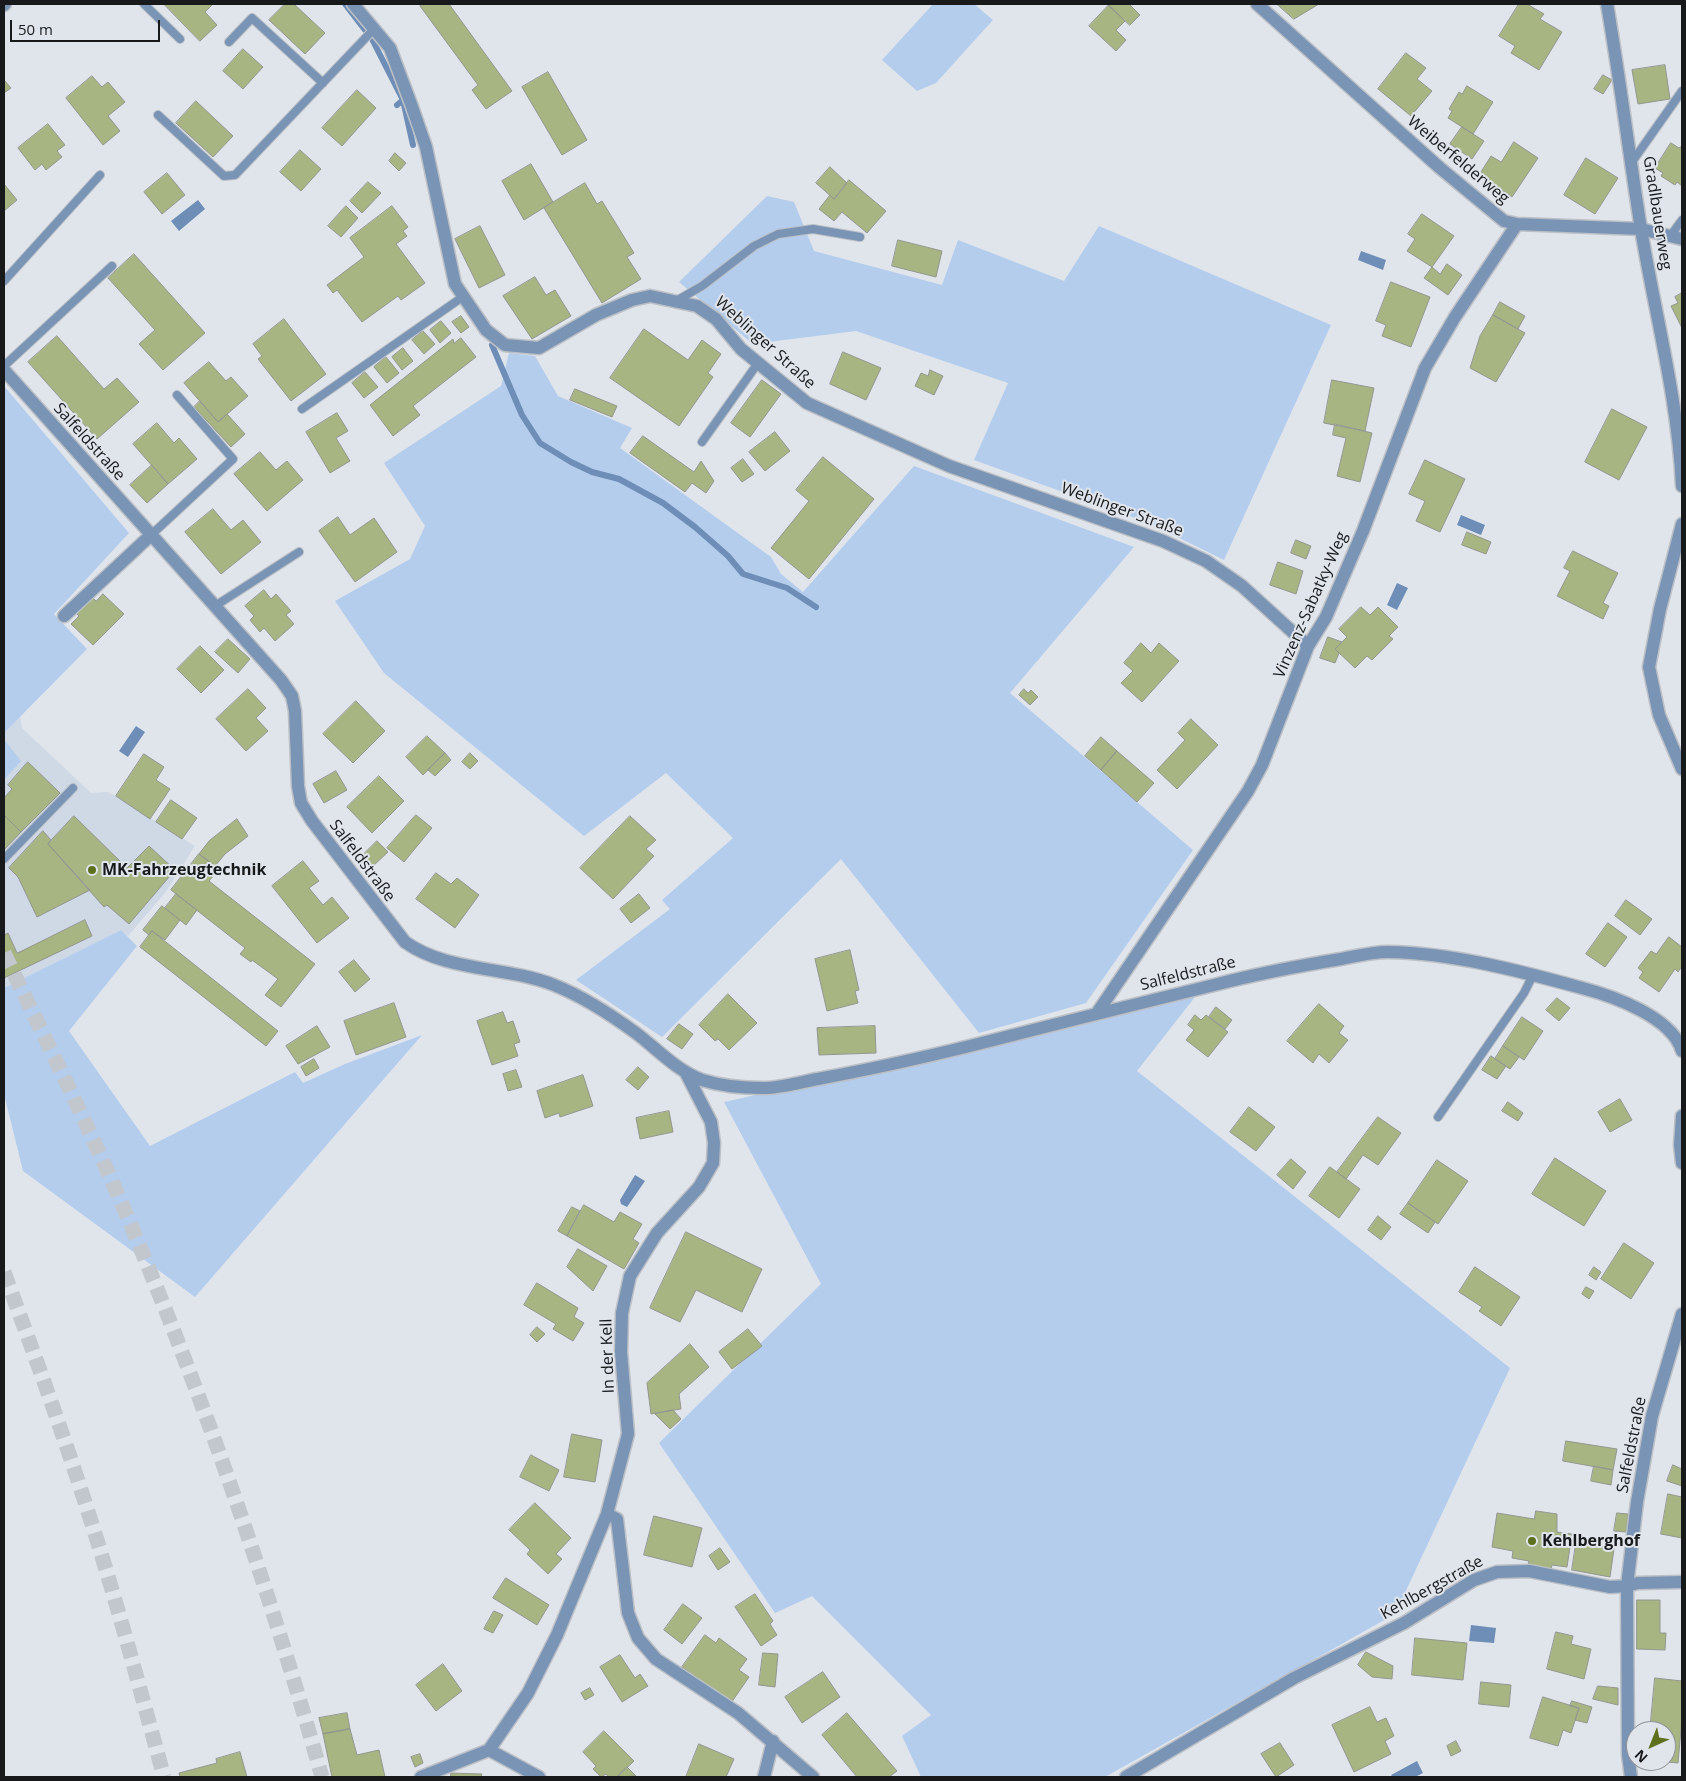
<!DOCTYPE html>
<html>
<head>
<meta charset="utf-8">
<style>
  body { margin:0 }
  #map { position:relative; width:1686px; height:1781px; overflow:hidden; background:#e0e5ec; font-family:"Open Sans",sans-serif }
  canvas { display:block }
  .frame { position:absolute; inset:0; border:5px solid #17191b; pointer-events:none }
  .north { position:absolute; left:1626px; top:1721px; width:50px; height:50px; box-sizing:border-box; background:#e0e5ec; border:1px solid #909398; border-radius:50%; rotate:224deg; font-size:14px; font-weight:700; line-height:20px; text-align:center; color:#17191b }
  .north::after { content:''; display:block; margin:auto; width:18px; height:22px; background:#5e701e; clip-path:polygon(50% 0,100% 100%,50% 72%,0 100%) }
  .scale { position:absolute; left:10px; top:20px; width:150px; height:22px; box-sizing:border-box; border:2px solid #17191b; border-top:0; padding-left:6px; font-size:15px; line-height:18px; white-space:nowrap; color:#17191b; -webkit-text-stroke:4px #e0e5ec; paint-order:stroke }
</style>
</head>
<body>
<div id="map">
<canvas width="1686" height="1781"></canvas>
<div class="frame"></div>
<div class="north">N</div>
<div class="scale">50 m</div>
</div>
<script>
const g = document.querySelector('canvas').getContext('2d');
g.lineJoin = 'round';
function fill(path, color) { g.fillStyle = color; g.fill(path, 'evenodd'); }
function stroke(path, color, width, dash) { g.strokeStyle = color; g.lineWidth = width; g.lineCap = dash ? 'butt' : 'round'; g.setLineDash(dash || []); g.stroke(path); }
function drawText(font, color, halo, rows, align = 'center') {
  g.font = font + ' "Open Sans",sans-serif'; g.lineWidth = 4; g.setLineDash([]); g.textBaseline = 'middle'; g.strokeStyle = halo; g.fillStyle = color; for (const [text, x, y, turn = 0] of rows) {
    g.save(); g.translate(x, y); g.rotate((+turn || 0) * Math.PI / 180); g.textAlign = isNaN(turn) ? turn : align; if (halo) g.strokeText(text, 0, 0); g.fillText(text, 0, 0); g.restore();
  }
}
fill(new Path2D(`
  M20,716L22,728L91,793L107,792L116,796L195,846L165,893L128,936L121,930L4,988V780L20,761L4,739V733Z`), '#cfd9e6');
fill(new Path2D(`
  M933,4H974L993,20L936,83L917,91L882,60Z
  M767,196L794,202L814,251L942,285L958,240L1064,281L1099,226L1331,325L1224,560L1149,523L974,460L1008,383L856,331L753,344L679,282Z
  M509,353L535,356L558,396L632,428L620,448L771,557L781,574L803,592L914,466L1134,547L1010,693L1193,850L1086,1003L979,1033L841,859L662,1037L576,980L670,909L662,900L733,838L666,773L584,836L384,673L335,601L410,559L425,526L384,463L501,386Z
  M4,386L129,533L54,614L87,649L4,733Z
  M4,739L21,761L4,780Z
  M121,930L137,946L69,1031L150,1146L295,1072L303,1083L345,1064L422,1035L195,1297L23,1171L4,1094V988Z
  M1195,997L1137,1071L1510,1368L1395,1614L1105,1777H921L902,1736L931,1715L812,1596L775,1613L659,1443L821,1284L724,1102Z`), '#b4cded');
fill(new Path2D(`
  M198,200L205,209L179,231L171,221Z
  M1361,251L1386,260L1383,270L1358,260Z
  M1461,515L1485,525L1481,535L1457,525Z
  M1397,583L1408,588L1397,610L1387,605Z
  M136,726L145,732L128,757L119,751Z
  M635,1175L645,1181L627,1207L621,1204L620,1200Z
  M1471,1625L1496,1628L1494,1643L1469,1641Z
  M1417,1761L1423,1773L1415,1777H1393L1391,1775Z`), '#6e8eb7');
stroke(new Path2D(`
  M345,4L365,30
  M373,41L403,100L397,105
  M405,100H403L413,145
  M492,345L522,415L540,443L571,462L592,472L619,479L663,503L695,527L728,556L743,574L787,588L816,607`), '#6e8eb7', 6);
const building = new Path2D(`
  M164,4H213L205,12L217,25L200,41Z
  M285,4H294L325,33L305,54L269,20Z
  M424,4H449L512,91L486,109L472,90L478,85L420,6Z
  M1107,4H1131L1130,5L1140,15L1130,25Z
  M1277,4H1319L1294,19Z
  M1519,4H1527L1544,14L1540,19L1562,32L1539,70L1511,53L1515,46L1499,36Z
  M1109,5L1125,21L1116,30L1126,40L1116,51L1089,26Z
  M243,49L263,67L243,89L223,71Z
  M1406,53L1426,68L1417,79L1432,91L1411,116L1378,89Z
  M1665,65L1670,99L1638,104L1632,70Z
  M548,72L587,140L562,155L522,87Z
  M1603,75L1612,80L1603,94L1594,89Z
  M92,76L102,87L108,82L125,102L108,116L120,131L103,145L66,98Z
  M4,80L11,88L4,93Z
  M1467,86L1493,102L1473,134L1448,118L1452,111L1449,109L1459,92L1462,94Z
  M357,90L376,108L342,146L322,128Z
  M196,101L233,136L213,157L176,123Z
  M48,124L65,145L57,151L62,157L46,170L42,164L35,170L18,148Z
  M1462,127L1484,141L1472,159L1450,144Z
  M1514,142L1538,158L1512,197L1479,175L1491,156L1501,162Z
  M1671,143L1679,148L1682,146V186L1677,182L1675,185L1661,176L1663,173L1655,168Z
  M300,150L321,169L301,191L280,172Z
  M395,153L406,163L399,171L389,161Z
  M1586,158L1618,178L1595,214L1564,195Z
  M531,164L553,202L524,220L502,181Z
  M830,167L847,183L834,199L816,183Z
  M167,173L185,195L162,214L144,192Z
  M849,180L886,211L867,233L842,212L834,221L819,209L830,195L834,199Z
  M368,182L381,193L362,213L350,201Z
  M585,183L597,204L602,201L634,253L627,257L641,279L602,303L544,208Z
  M4,184L17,200L4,211Z
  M346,206L358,218L341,237L328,226Z
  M392,206L408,227L403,231L407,236L396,244L425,283L401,300L398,296L362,322L337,290L333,293L327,285L364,257L350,238Z
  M1422,214L1454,236L1432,267L1407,251L1415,239L1408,234Z
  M480,226L505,275L479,288L455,239Z
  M898,240L942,251L936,277L892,266Z
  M134,254L205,333L163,370L139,344L155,330L108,278Z
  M1447,264L1462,275L1448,295L1424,278L1432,267L1440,274Z
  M535,277L546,295L555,290L571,316L532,339L503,296Z
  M1391,282L1430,297L1411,347L1382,336L1386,325L1376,321Z
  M1682,293V328L1671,306L1678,303L1675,297Z
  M1500,302L1525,316L1518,329L1493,315Z
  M1493,315L1525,333L1496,382L1470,368L1480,336Z
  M461,316L469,327L461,333L452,322Z
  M284,319L326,374L291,401L258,359L262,356L253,344Z
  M441,321L451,333L440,343L430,330Z
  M644,329L688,360L702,340L721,354L708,373L713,377L679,426L610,378Z
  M423,331L435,344L424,354L412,340Z
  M57,336L104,389L117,378L139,402L97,439L28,362Z
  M461,338L476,357L413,406L420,415L393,436L370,405L453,339L454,343Z
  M403,348L413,361L402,370L392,357Z
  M843,352L881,368L866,400L830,384Z
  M386,357L399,373L387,383L374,367Z
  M209,362L226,381L231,377L248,396L218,422L184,383Z
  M930,370L943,376L934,395L915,386L921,373L928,376Z
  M365,372L378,387L364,398L352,383Z
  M762,380L781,394L750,437L731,423Z
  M1332,380L1374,388L1365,431L1324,423Z
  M575,389L617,406L612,417L570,400Z
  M200,401L218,422L227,414L245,434L231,447L194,407Z
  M1612,409L1647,427L1619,480L1585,462Z
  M337,413L348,431L336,438L350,461L330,473L306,432Z
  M157,423L174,443L179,438L197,459L168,484L133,444Z
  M1335,424L1372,433L1360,482L1337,476L1346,438L1333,435Z
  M775,432L790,451L765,471L749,452Z
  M643,436L694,472L701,461L714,481L706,493L692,483L685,492L630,453Z
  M260,452L276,470L287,461L303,480L267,511L234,474Z
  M823,457L874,499L809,579L771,548L809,501L796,490Z
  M743,459L754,474L742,482L731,468Z
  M1425,460L1465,479L1440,532L1416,521L1425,501L1409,494Z
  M152,465L168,484L147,503L130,485Z
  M213,509L231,530L243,520L261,542L221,574L185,532Z
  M338,517L350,535L374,518L397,552L355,582L319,531Z
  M1467,532L1491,542L1486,554L1462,545Z
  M1296,540L1311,546L1306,559L1291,553Z
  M1573,551L1618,573L1603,603L1609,606L1603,619L1557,596L1570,571L1564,568Z
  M1278,562L1303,571L1296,594L1270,585Z
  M264,590L271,599L276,594L291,611L286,615L294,624L275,641L264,628L260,632L250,620L254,616L245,606Z
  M103,594L124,614L93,645L71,624L79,616L76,613L92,597L96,601Z
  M1361,607L1370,615L1378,607L1398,627L1389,636L1393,639L1372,660L1367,656L1355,668L1335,649L1347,637L1339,629Z
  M1328,637L1342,642L1335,649L1339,653L1335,663L1320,658Z
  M228,639L250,659L238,673L215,652Z
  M1141,643L1151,653L1159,643L1179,661L1142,702L1121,683L1133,671L1124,663Z
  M200,646L224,670L201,693L177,669Z
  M248,689L266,708L256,718L268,731L246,751L216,719Z
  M1024,689L1028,693L1031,690L1038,697L1030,705L1019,695Z
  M356,701L385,731L353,763L323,734Z
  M1191,719L1218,745L1177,789L1157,770L1185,740L1178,733Z
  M427,736L445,753L423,775L406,757Z
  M1101,737L1117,751L1101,770L1085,756Z
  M1117,751L1154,783L1137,802L1101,770Z
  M445,753L451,760L435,776L428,770Z
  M470,753L478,761L470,769L462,762Z
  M144,754L164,767L156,780L170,789L150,819L116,796Z
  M28,762L60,793L21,832L4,815V798L12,789L8,785Z
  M336,771L347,790L324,803L313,784Z
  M379,776L404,801L372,833L347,807Z
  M171,800L197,818L182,839L156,822Z
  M4,815L21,832L4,850Z
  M416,815L432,828L404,862L387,848Z
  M74,816L127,868L149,846L175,870L129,924L107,905L104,907L48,844Z
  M630,816L656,840L646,849L654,856L613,899L580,868Z
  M237,819L248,836L225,854L215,866L199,854L209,841Z
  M43,831L51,840L48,844L90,890L37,917L18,877L9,868Z
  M377,841L388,852L372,867L361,857Z
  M199,854L219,869L209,881L315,964L281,1007L265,995L278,979L252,960L251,962L240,954L245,948L171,890Z
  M303,861L319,881L309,888L323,905L332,897L349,918L317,943L272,886Z
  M436,873L451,884L457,878L479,895L455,928L416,899Z
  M176,894L197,910L186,925L165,908Z
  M639,894L650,908L631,923L620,909Z
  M1626,900L1652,919L1640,935L1615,916Z
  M162,906L180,920L165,940L152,931L149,935L143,930Z
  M85,920L92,936L4,978V935L8,933L17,953Z
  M1608,923L1627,937L1605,967L1586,954Z
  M152,931L278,1031L266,1046L140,947Z
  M1669,937L1682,947V966L1678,972L1675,969L1659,992L1639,978L1643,972L1638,968L1651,951L1656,954Z
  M850,950L859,990L855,991L858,1003L827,1011L815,959Z
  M354,960L370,979L355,992L339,972Z
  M728,994L757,1023L729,1050L718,1039L715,1041L699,1025Z
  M1557,998L1570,1008L1559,1021L1546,1010Z
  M394,1003L406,1037L356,1055L344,1021Z
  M1319,1004L1344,1026L1339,1033L1348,1040L1329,1063L1319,1054L1313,1063L1287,1041Z
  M1216,1007L1232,1020L1225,1029L1209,1017Z
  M503,1012L507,1023L513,1021L520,1042L514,1044L518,1056L492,1065L477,1021Z
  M1195,1015L1201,1020L1206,1015L1228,1032L1208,1057L1186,1040L1194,1030L1188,1025Z
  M1522,1017L1543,1031L1524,1060L1503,1046Z
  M679,1024L693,1034L682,1049L667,1039Z
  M317,1026L330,1047L298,1064L286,1046Z
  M875,1026L876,1053L819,1055L817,1028Z
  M1503,1046L1519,1057L1510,1069L1495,1059Z
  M1491,1056L1506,1066L1497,1079L1482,1070Z
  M314,1059L319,1068L306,1076L301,1067Z
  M638,1067L649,1077L638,1090L626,1080Z
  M516,1070L522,1087L508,1091L503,1074Z
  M583,1075L593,1106L560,1117L559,1113L545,1118L537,1091Z
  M1620,1099L1632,1120L1610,1132L1598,1112Z
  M1508,1102L1523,1113L1518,1121L1502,1111Z
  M1249,1107L1275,1127L1256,1151L1230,1132Z
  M669,1111L673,1132L640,1139L636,1118Z
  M1378,1117L1401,1133L1378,1165L1363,1155L1346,1179L1337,1172Z
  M1555,1158L1606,1191L1584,1226L1532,1194Z
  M1291,1159L1306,1172L1293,1189L1277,1175Z
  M1437,1160L1468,1181L1438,1224L1408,1203Z
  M1330,1167L1360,1189L1339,1218L1309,1196Z
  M1408,1203L1435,1222L1428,1233L1400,1214Z
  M584,1205L614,1222L620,1212L642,1224L633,1239L639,1243L624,1269L567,1236Z
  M572,1207L580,1211L567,1236L558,1231Z
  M1378,1216L1391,1227L1381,1240L1368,1230Z
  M686,1232L762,1269L742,1312L696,1290L680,1322L650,1308Z
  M1624,1243L1654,1263L1631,1299L1601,1279Z
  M578,1249L607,1266L593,1291L567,1267Z
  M1475,1267L1520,1297L1501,1326L1479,1311L1482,1307L1459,1292Z
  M1594,1267L1601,1272L1596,1280L1589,1275Z
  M537,1283L578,1308L574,1317L584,1323L573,1341L553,1329L556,1324L524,1305Z
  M1586,1287L1594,1291L1589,1299L1582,1294Z
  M537,1327L545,1334L537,1342L530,1335Z
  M748,1329L762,1346L732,1369L719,1352Z
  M690,1344L709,1367L679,1394L681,1409L651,1414L647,1383Z
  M673,1410L681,1419L670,1429L655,1414Z
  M572,1434L602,1440L595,1482L564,1477Z
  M1566,1441L1617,1449L1613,1470L1563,1461Z
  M531,1455L559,1470L549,1491L520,1477Z
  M1673,1465L1682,1469V1486L1667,1481Z
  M1594,1466L1613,1470L1611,1485L1591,1481Z
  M1668,1494L1682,1497V1538L1661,1534Z
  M535,1503L571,1538L556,1554L562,1559L548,1574L527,1554L530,1550L509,1530Z
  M1536,1511L1557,1514V1532L1572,1534L1567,1567L1552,1565L1551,1569L1528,1565L1529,1561L1512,1558L1513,1551L1492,1547L1497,1513L1534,1519Z
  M1617,1513L1628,1514L1626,1532L1614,1531Z
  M654,1516L702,1528L692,1567L644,1555Z
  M1577,1537L1598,1540L1597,1546L1614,1549L1610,1577L1572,1570Z
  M720,1548L730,1562L718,1570L709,1556Z
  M506,1578L549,1605L537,1625L493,1598Z
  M755,1594L773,1621L770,1624L777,1635L761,1646L735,1607Z
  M1637,1600H1660V1633H1666L1665,1650L1637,1649Z
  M683,1604L702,1618L682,1644L664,1630Z
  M494,1611L503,1615L493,1633L484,1629Z
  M1556,1632L1573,1636L1571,1644L1591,1649L1584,1679L1547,1669Z
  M705,1635L716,1643L719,1638L747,1659L739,1670L749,1677L731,1703L682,1667Z
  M1415,1638L1467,1643L1463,1680L1412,1675Z
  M1366,1652L1393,1666L1392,1679L1372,1677L1358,1665Z
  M763,1653L778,1654L775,1687L759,1685Z
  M620,1655L635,1678L640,1674L648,1686L622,1702L600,1667Z
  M443,1664L462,1691L436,1711L416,1685Z
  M823,1672L840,1697L802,1723L785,1697Z
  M1655,1678L1682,1681V1719L1678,1763L1657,1761H1666V1731H1650Z
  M1481,1682L1511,1685L1509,1707L1479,1704Z
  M1598,1686L1618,1688V1705L1593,1699Z
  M590,1688L594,1695L585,1700L581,1693Z
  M1543,1697L1579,1708L1571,1733L1563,1730L1558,1746L1530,1738Z
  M1572,1701L1592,1707L1587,1723L1575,1720L1579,1708L1570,1706Z
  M1370,1707L1377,1722L1386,1718L1394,1736L1385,1741L1391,1754L1354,1772L1332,1725Z
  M347,1713L350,1729L323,1734L319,1718Z
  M847,1713L897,1771L889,1777H857L822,1735Z
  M350,1729L357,1755L379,1750L385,1777H332L323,1734Z
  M604,1731L634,1761L617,1777H609L606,1774L601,1777L593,1769L596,1766L583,1752Z
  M1456,1741L1461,1751L1451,1756L1447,1746Z
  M1280,1743L1294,1765L1276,1777L1261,1754Z
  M699,1744L734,1759L726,1777H686Z
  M240,1752L247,1777H180L179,1773L217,1763L216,1759Z
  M420,1754L423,1763L415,1767L411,1757Z
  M627,1767L636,1776L617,1777Z
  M451,1773L482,1774L481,1777H451Z`);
fill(building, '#a6b582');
stroke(building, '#94968f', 1);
stroke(new Path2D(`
  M4,953C47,1042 91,1131 130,1223C206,1403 269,1589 322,1777
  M4,1272C31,1345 58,1419 82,1493C113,1587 138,1682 164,1777`), '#c2c6cd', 15, [15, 8]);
const service = new Path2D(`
  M144,4L180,39
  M229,42L252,18L323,83
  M158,115L224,176L235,175L374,29
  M1632,162L1682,91
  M1671,235L1682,220
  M4,281L100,175
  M676,301L702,286L754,246L778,234L813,229L860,237
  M4,366L112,266
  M302,409L464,296
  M702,442L758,363
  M151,535L233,459L177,395
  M215,606L299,552
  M4,859L73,788
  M1438,1117L1524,993L1533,975`);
const minor = new Path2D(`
  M353,4L390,48L411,104L426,147L455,284L486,330L505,345L539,348L596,315L632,300L650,296L697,306L716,319L741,349L807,403L949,466L1163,541L1206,561L1242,586L1308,646
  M1257,4L1440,168L1504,221L1517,224L1641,229L1682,239
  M1607,4C1620,79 1629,154 1641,229C1655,314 1678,399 1682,486
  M4,5L5,4
  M4,370L281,680L292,696L295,711L298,786L301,803L312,821L405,942C447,972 506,966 554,985C584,997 610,1014 636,1033C657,1049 677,1071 702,1080C721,1086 743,1088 763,1088C783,1088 804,1081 823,1078C872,1069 921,1058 970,1046C1051,1025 1133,1005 1214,985C1256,974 1298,966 1341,959C1356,956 1372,952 1388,952C1453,953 1520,971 1582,988C1613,996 1672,1017 1682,1051
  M1682,524L1660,609L1649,667L1659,715L1682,769
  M64,616L151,535
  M1097,1013L1248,791L1262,765L1308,646L1326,617L1363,531L1425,368L1455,317L1517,224
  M1682,1116L1680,1145L1682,1163
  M1682,1314L1652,1416L1637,1502L1627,1586L1638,1583L1682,1582
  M607,1514L617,1519L628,1613L638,1638L656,1659L738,1713L813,1777
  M489,1750L528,1693L557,1635L607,1514L628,1434L621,1352L622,1313L630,1276L657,1233L699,1187L713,1163L714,1143L711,1122L686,1073
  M421,1777L489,1750L539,1777
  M764,1777L773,1741
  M1126,1777L1294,1678L1404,1623L1474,1580L1497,1572L1529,1571L1610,1587L1627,1586L1628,1755L1631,1777`);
stroke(service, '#bcc0c6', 10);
stroke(minor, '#bcc0c6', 15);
stroke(service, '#7994b5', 8);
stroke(minor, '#7994b5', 12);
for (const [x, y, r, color] of [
  [92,870,5,"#5e701e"],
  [1532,1541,5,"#5e701e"]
]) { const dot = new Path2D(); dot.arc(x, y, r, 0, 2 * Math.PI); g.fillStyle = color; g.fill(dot); stroke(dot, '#e0e5ec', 2); }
drawText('16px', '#17191b', '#e0e5ec', [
  ["Weiberfelderweg",1458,160,40],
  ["Gradlbauerweg",1657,213,81],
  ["Weblinger Straße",765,343,42],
  ["Salfeldstraße",89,442,48],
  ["Weblinger Straße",1122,510,20],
  ["Vinzenz-Sabatky-Weg",1311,605,-66],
  ["Salfeldstraße",362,861,53],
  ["Salfeldstraße",1188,974,-14],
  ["In der Kell",608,1356,-92],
  ["Salfeldstraße",1632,1445,-79],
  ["Kehlbergstraße",1432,1588,-29]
]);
drawText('bold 16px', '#17191b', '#e0e5ec', [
  ["MK-Fahrzeugtechnik",102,870],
  ["Kehlberghof",1542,1541]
], 'left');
</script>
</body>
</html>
